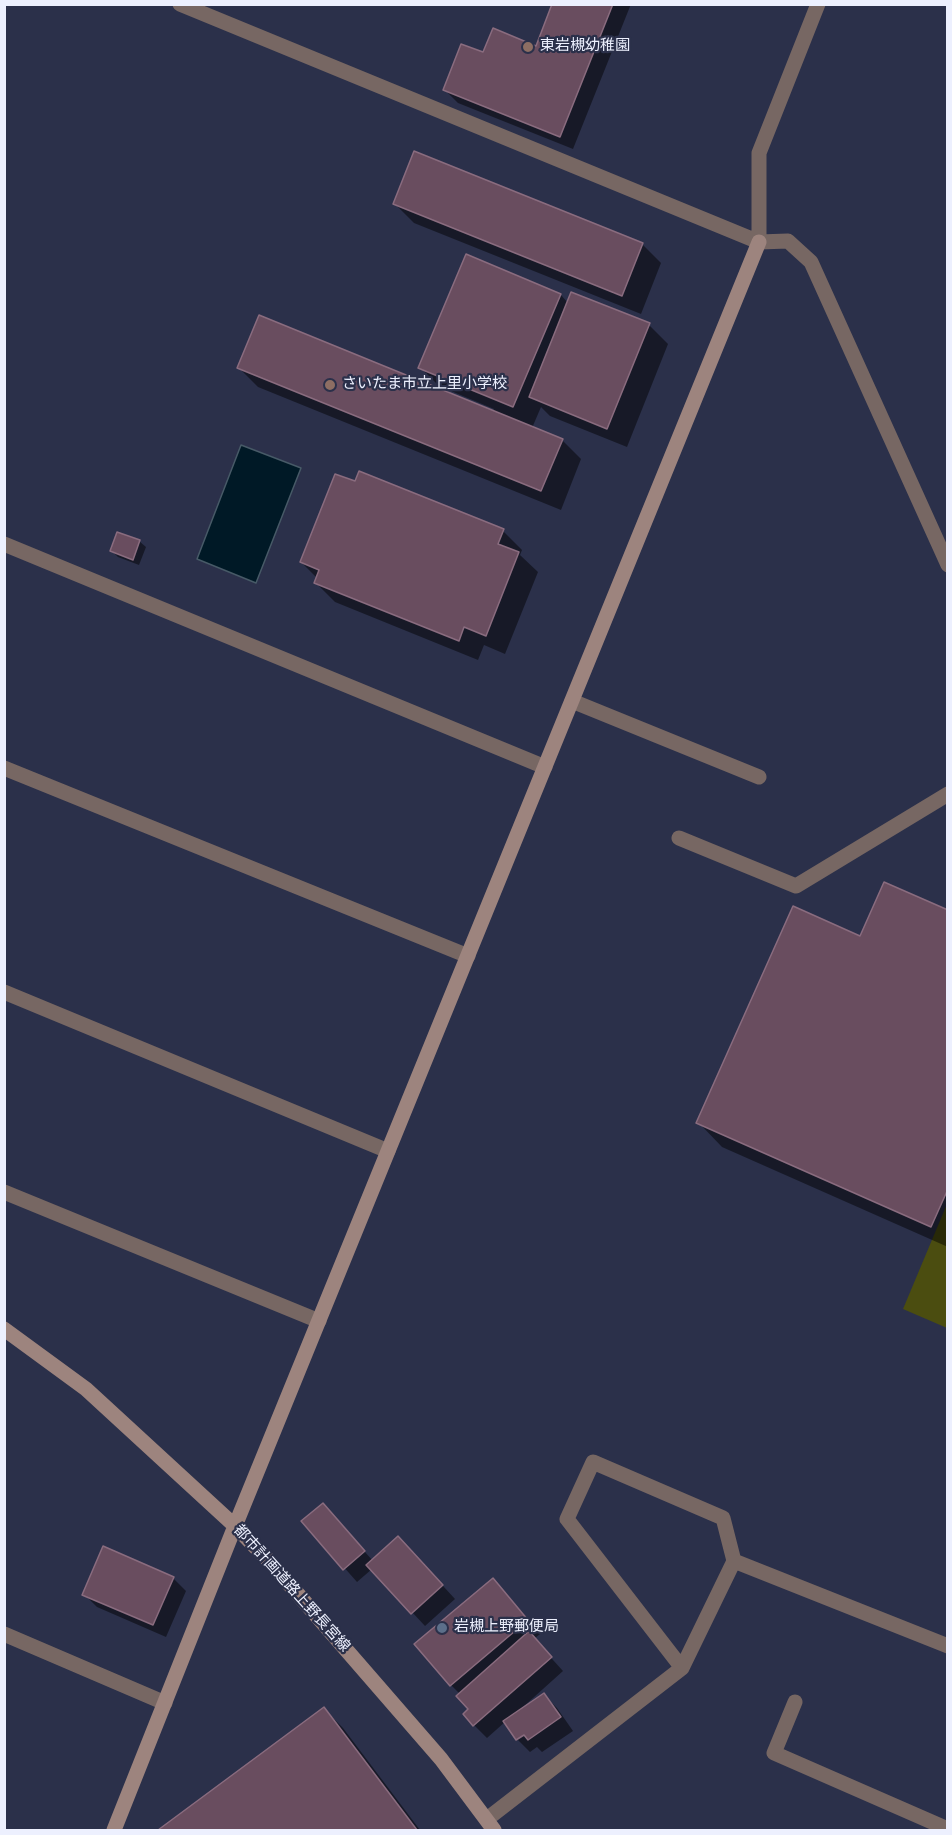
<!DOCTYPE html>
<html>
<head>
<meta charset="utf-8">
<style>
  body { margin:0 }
  #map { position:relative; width:952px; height:1835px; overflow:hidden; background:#2b304a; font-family:"Source Sans 3",sans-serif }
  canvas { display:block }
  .frame { position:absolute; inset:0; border:6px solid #edf0fe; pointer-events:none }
</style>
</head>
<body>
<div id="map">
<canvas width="952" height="1835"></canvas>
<div class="frame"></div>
</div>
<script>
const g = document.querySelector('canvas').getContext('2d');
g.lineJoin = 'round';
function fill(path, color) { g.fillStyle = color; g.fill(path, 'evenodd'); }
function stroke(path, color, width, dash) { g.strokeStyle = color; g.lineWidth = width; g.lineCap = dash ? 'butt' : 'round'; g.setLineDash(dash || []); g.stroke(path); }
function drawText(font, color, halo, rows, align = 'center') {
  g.font = font + ' "Source Sans 3","Noto Sans JP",sans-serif'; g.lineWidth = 4.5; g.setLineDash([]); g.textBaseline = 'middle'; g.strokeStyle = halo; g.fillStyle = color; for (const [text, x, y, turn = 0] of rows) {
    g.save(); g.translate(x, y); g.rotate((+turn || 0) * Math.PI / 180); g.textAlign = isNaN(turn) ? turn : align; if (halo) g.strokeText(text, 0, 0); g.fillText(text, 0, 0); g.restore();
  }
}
fill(new Path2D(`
  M947,1204V1328L903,1309Z`), '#4b4d10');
const water = new Path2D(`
  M241,445L301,468L256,583L197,559Z`);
fill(water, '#001926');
stroke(water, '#475a67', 1.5);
fill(new Path2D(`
  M554,4H631L573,149L458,103L445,90L484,54L537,48Z
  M395,204L642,244L661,263L641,314L414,223Z
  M467,256L561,295L568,303L649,325L668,344L627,447L550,416L541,407L532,428L562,440L581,459L561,510L258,387L239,368L492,412L494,409L439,386L420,367Z
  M503,531L522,550L520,555L538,572L505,654L484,645L478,660L335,602L316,583L317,578L301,562Z
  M139,541L146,547L139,565L118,557L112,551Z
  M948,912V1247L722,1147L698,1122L861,938Z
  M323,1505L373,1561L411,1551L455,1599L425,1626L372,1569L357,1582L303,1521Z
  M173,1578L186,1591L166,1637L97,1607L84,1594Z
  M506,1593L540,1634L534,1639L563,1671L523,1707L524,1708L544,1695L557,1708L573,1731L542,1752L537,1747L530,1752L517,1739L505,1722L487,1738L474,1725L470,1710L460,1694L451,1685Z
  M324,1709L343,1728L420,1830H161Z`), '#0007');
const building = new Path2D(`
  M552,4H613L560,137L443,90L461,44L483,52L493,28L536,46Z
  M414,151L643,243L622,296L393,204Z
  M466,254L561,294L513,407L418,368Z
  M571,292L650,323L607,429L529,397Z
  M259,315L563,439L541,491L237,368Z
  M359,471L504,529L498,544L519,552L486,636L464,627L459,641L314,583L319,570L300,562L335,474L355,481Z
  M117,532L140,540L133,560L110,551Z
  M884,882L948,910V1189L931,1227L696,1123L793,906L860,936Z
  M323,1503L365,1551L343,1570L301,1521Z
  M398,1536L443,1585L411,1614L366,1565Z
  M103,1546L174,1577L153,1625L82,1595Z
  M493,1578L528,1620L450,1686L414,1644Z
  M529,1631L552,1657L473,1726L463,1714L468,1709L456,1696Z
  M544,1693L561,1717L528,1740L524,1735L516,1740L503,1721Z
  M324,1707L417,1830H158Z`);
fill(building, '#694d5f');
stroke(building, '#8a6c7f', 1.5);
stroke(new Path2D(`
  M4,1192L319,1321
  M795,1702L774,1753L948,1829`), '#776763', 15);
stroke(new Path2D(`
  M180,4L759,242L788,241L811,262L948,565
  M759,242V153L818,4
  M4,544L545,767
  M572,701L759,777
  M4,768L468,956
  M679,838L796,886L948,794
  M4,992L388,1151
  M4,1634L165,1703
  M682,1668L567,1519L593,1462L723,1518L734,1561
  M487,1819L682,1668L734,1561L948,1646`), '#776763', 15);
stroke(new Path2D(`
  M4,1329L86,1389L235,1526L270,1562L441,1759L494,1830
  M114,1830L235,1526L759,242`), '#9d847e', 15);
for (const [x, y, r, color] of [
  [528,47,6,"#8d6e63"],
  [330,385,6,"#8d6e63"],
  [442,1628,6,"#5c6f8a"]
]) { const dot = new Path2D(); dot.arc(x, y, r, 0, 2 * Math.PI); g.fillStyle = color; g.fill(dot); stroke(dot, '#2b304a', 2); }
drawText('15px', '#edf0fe', '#2b304a', [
  ["東岩槻幼稚園",540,47],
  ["さいたま市立上里小学校",342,385],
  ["岩槻上野郵便局",454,1628]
], 'left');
drawText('15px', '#edf0fe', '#2b304a', [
  ["都市計画道路上野長宮線",291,1589,48]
]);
</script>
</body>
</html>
